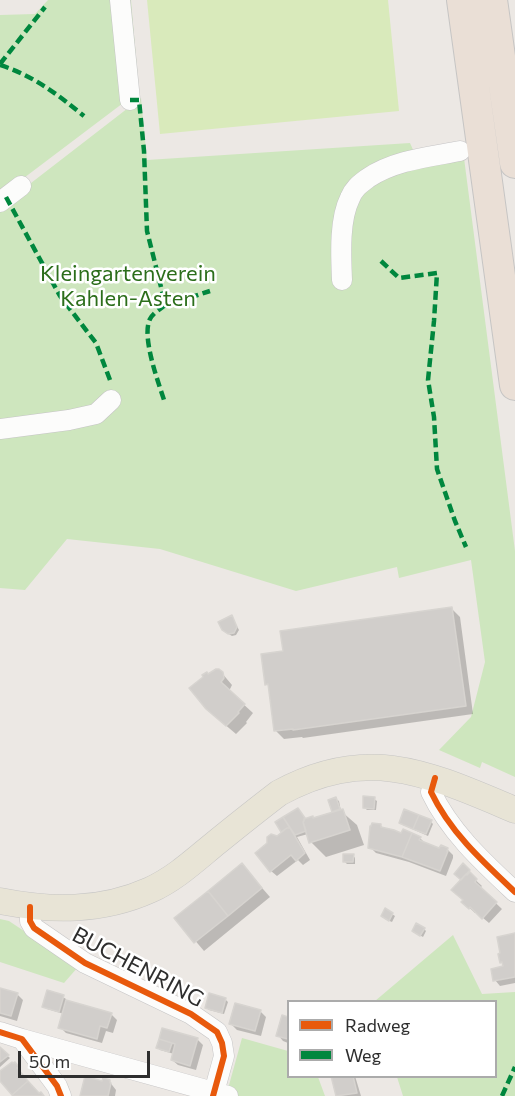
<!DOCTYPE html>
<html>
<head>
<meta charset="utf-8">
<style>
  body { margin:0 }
  #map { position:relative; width:515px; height:1096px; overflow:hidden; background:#ece8e4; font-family:Commissioner,sans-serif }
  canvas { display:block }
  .legend { position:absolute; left:287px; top:1000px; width:210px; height:78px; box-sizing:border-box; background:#fff; border:2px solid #ababab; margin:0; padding:8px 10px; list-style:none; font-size:18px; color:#2e2e2e }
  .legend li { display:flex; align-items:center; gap:12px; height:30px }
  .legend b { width:30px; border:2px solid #ababab }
  .scale { position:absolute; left:18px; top:1051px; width:132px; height:27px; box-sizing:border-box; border:3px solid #2e2e2e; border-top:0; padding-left:8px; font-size:18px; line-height:21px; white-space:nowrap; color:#2e2e2e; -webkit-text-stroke:4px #fff; paint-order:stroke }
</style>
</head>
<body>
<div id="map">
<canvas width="515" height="1096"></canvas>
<ul class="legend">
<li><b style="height:8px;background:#e8590c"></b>Radweg</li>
<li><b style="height:8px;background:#00873e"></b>Weg</li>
</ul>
<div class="scale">50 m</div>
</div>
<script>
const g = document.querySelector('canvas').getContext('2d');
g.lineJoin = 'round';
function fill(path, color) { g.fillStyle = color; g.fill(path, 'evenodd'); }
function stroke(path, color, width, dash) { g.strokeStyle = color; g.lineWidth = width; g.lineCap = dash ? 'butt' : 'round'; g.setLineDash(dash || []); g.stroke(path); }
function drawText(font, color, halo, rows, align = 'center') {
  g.font = font + ' Commissioner,sans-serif'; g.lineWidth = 5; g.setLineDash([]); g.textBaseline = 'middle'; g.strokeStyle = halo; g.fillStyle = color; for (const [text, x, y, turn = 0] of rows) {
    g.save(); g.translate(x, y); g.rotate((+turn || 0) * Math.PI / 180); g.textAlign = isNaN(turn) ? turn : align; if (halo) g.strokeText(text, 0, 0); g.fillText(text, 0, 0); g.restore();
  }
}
fill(new Path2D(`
  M48,0H131L139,91L0,196V15L35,14Z
  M141,98L147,160L410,143L419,163L464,158L515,551V777L482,762L480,768L439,750L471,717L485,662L471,560L399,578L397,567L296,591L160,549L67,539L25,590L0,588V207Z
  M0,919L9,921L78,967L64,983L0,962Z
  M453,935L482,994L515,992V1096H403L397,1077L496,1076V1002L375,1001Z
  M242,1038L288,1051V1076L318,1077L325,1096H226Z`), '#cee6be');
fill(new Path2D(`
  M147,0H388L399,111L160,134Z`), '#d9eabb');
fill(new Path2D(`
  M451,608L460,617L473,714L303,738L302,737L284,739L276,731L270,687L267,684L284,652Z
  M232,617L239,630L236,635L232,636L227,633Z
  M221,672L232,685L229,691L253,713L246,722L247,723L236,734L216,717L208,675Z
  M336,799L339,801L341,811L357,825L364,845L326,857L311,842L308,834L297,837L310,860L303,865L298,860L277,876L271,871L277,837L283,833L277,822L298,809L305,820H314L335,813L333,811Z
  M374,799L377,801L376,810H367L364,807Z
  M431,822L433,824L428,836L403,825L401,823Z
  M381,826L385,830L420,838L426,844L440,850L447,849L453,855V858L446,876L409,862L376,853L370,847Z
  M353,855L355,858V864H347L344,861Z
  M242,865L270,897L204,951L176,918Z
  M463,866L471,873L470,875L482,886L480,888L502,909L489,923L476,912L475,913L463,902Z
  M392,914L395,916L392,922L385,919Z
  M424,929L426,931L423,937L416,933Z
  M515,935V983L500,986L495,980L506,967L501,962Z
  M0,989L17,994L23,1000L17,1021L0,1016Z
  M63,997L66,999L65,1001L111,1014L117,1020L113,1033L106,1031L102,1043L66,1033L60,1027L64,1014L47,1009L44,1007Z
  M225,999L228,1002L224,1014L209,1010L207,1008Z
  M260,1011L266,1017L261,1036L237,1030L231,1024Z
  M283,1017L288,1019V1043L283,1041L278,1035Z
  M163,1030L197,1039L203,1045L196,1070L178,1065L172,1060L174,1054L160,1050L158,1048Z
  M0,1049L10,1058L0,1067Z
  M331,1076H355L361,1096H338L334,1081Z
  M109,1081L116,1090L115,1096H81L103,1082Z`), '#0003');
const building = new Path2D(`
  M452,607L466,706L293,730V729L274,731L268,684L265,685L261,654L283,651L280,631Z
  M232,615L237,627L234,633L228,634L222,630L218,622Z
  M216,669H219L223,672L224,678L221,682L245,704L238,712L239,713L226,726L206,709L189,688L203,677L202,675L207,672L208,674Z
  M363,796L375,797L374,809L363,808Z
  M336,797L340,809L332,812L328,800Z
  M298,808L305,818L303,822L306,831L295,835L283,817Z
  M343,809L350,830L309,843L303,822L304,821V819L313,816V818Z
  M404,809L419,815L413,829L399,823Z
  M419,815L432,820L426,834L413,829Z
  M283,817L290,828H287L281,832L275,822Z
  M372,823L381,824V827L394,830L401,833L403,829L412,833L402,857L368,848L370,826H371Z
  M287,828H290L305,853L296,861L291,855L270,872L255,853L267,843V837L271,834L277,836Z
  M412,833L421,837L419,840L439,848L441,845L448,848L447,851H448L440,871L402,857Z
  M343,854H354L353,862H343Z
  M242,863L262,888L228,916L208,891Z
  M463,863L470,870L461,880L454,874Z
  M470,872L477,879L475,882L497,902L482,919L470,907L469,909L461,902L463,900L451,890L466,874L467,875Z
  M208,891L228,916L194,943L174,918Z
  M385,908L393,913L389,921L381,916Z
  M416,923L425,928L420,936L412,931Z
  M515,933V977L493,981L491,969L503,966L502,962L500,963L498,954L500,953L497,937Z
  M0,988L18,993L11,1016L0,1013Z
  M47,990L64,995L59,1012L42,1007Z
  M209,993L226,998L222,1013L205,1008Z
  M66,1000L112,1013L107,1028L100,1026L97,1039L58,1028Z
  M235,1003L261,1010L255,1031L229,1024Z
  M282,1015L288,1017V1039L276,1036Z
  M162,1028L198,1038L190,1066L171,1060L175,1044L159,1039Z
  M159,1039L172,1043L169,1052L156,1048Z
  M0,1047L9,1055L0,1062Z
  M12,1062L13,1063L15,1062L19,1067L17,1068L28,1081L12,1095L0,1081V1071Z
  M85,1076L102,1081L103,1078L110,1080V1083H111L108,1096H80Z
  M331,1076H353L357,1093L336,1096Z
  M28,1081L39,1093L41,1092L44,1096H13L12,1095Z`);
fill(building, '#d1cecb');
stroke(building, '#d7d4d0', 1.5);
const minor = new Path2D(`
  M120,0L130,100
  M0,202L21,186
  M342,280C341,255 339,220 350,198C354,188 360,184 368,178C395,160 429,157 460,151
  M0,429L69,420L96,414L111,400
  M435,778L431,792C450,832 483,862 515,892
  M30,907V921L34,928L85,963L191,1014L217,1032L222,1043L224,1056L213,1096
  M0,1032L22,1039L57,1086L61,1096
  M22,1039L228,1096`);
const major = new Path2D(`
  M0,901C51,911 101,912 150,890C175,879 196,859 217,842C238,825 258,809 279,793C369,744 429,774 515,810`);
const highway = new Path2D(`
  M462,0L515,385
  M492,0L515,163`);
stroke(minor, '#c5c4c5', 21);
stroke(major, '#c6c5c4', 27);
stroke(highway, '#c6c5c4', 32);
stroke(minor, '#fcfcfb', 20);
stroke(major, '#e8e4d6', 26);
stroke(highway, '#eadfd6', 30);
stroke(new Path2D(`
  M0,64L45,7
  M0,65C34,76 57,94 84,116
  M130,100H139L144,151L147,231L164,299V306C160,309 153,313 150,319C141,337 159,384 165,403
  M6,197L60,296L96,343L110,380
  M381,261L399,278L437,273L434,321L428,380L434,417L437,469L455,521L466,547
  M164,306L210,291
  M502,1096L515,1067`), '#00873e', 4.5, [9, 4.5]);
stroke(new Path2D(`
  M435,778L431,792C450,832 483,862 515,892
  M30,907V921L34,928L85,963L191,1014L217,1032L222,1043L224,1056L213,1096
  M0,1032L22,1039L57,1086L61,1096`), '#e8590c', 6);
drawText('22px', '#2c6e1b', '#fff', [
  ["Kleingartenverein",128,274],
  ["Kahlen-Asten",128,299]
]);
drawText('22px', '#2e2e2e', '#fff', [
  ["BUCHENRING",138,967,28]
]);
</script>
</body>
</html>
